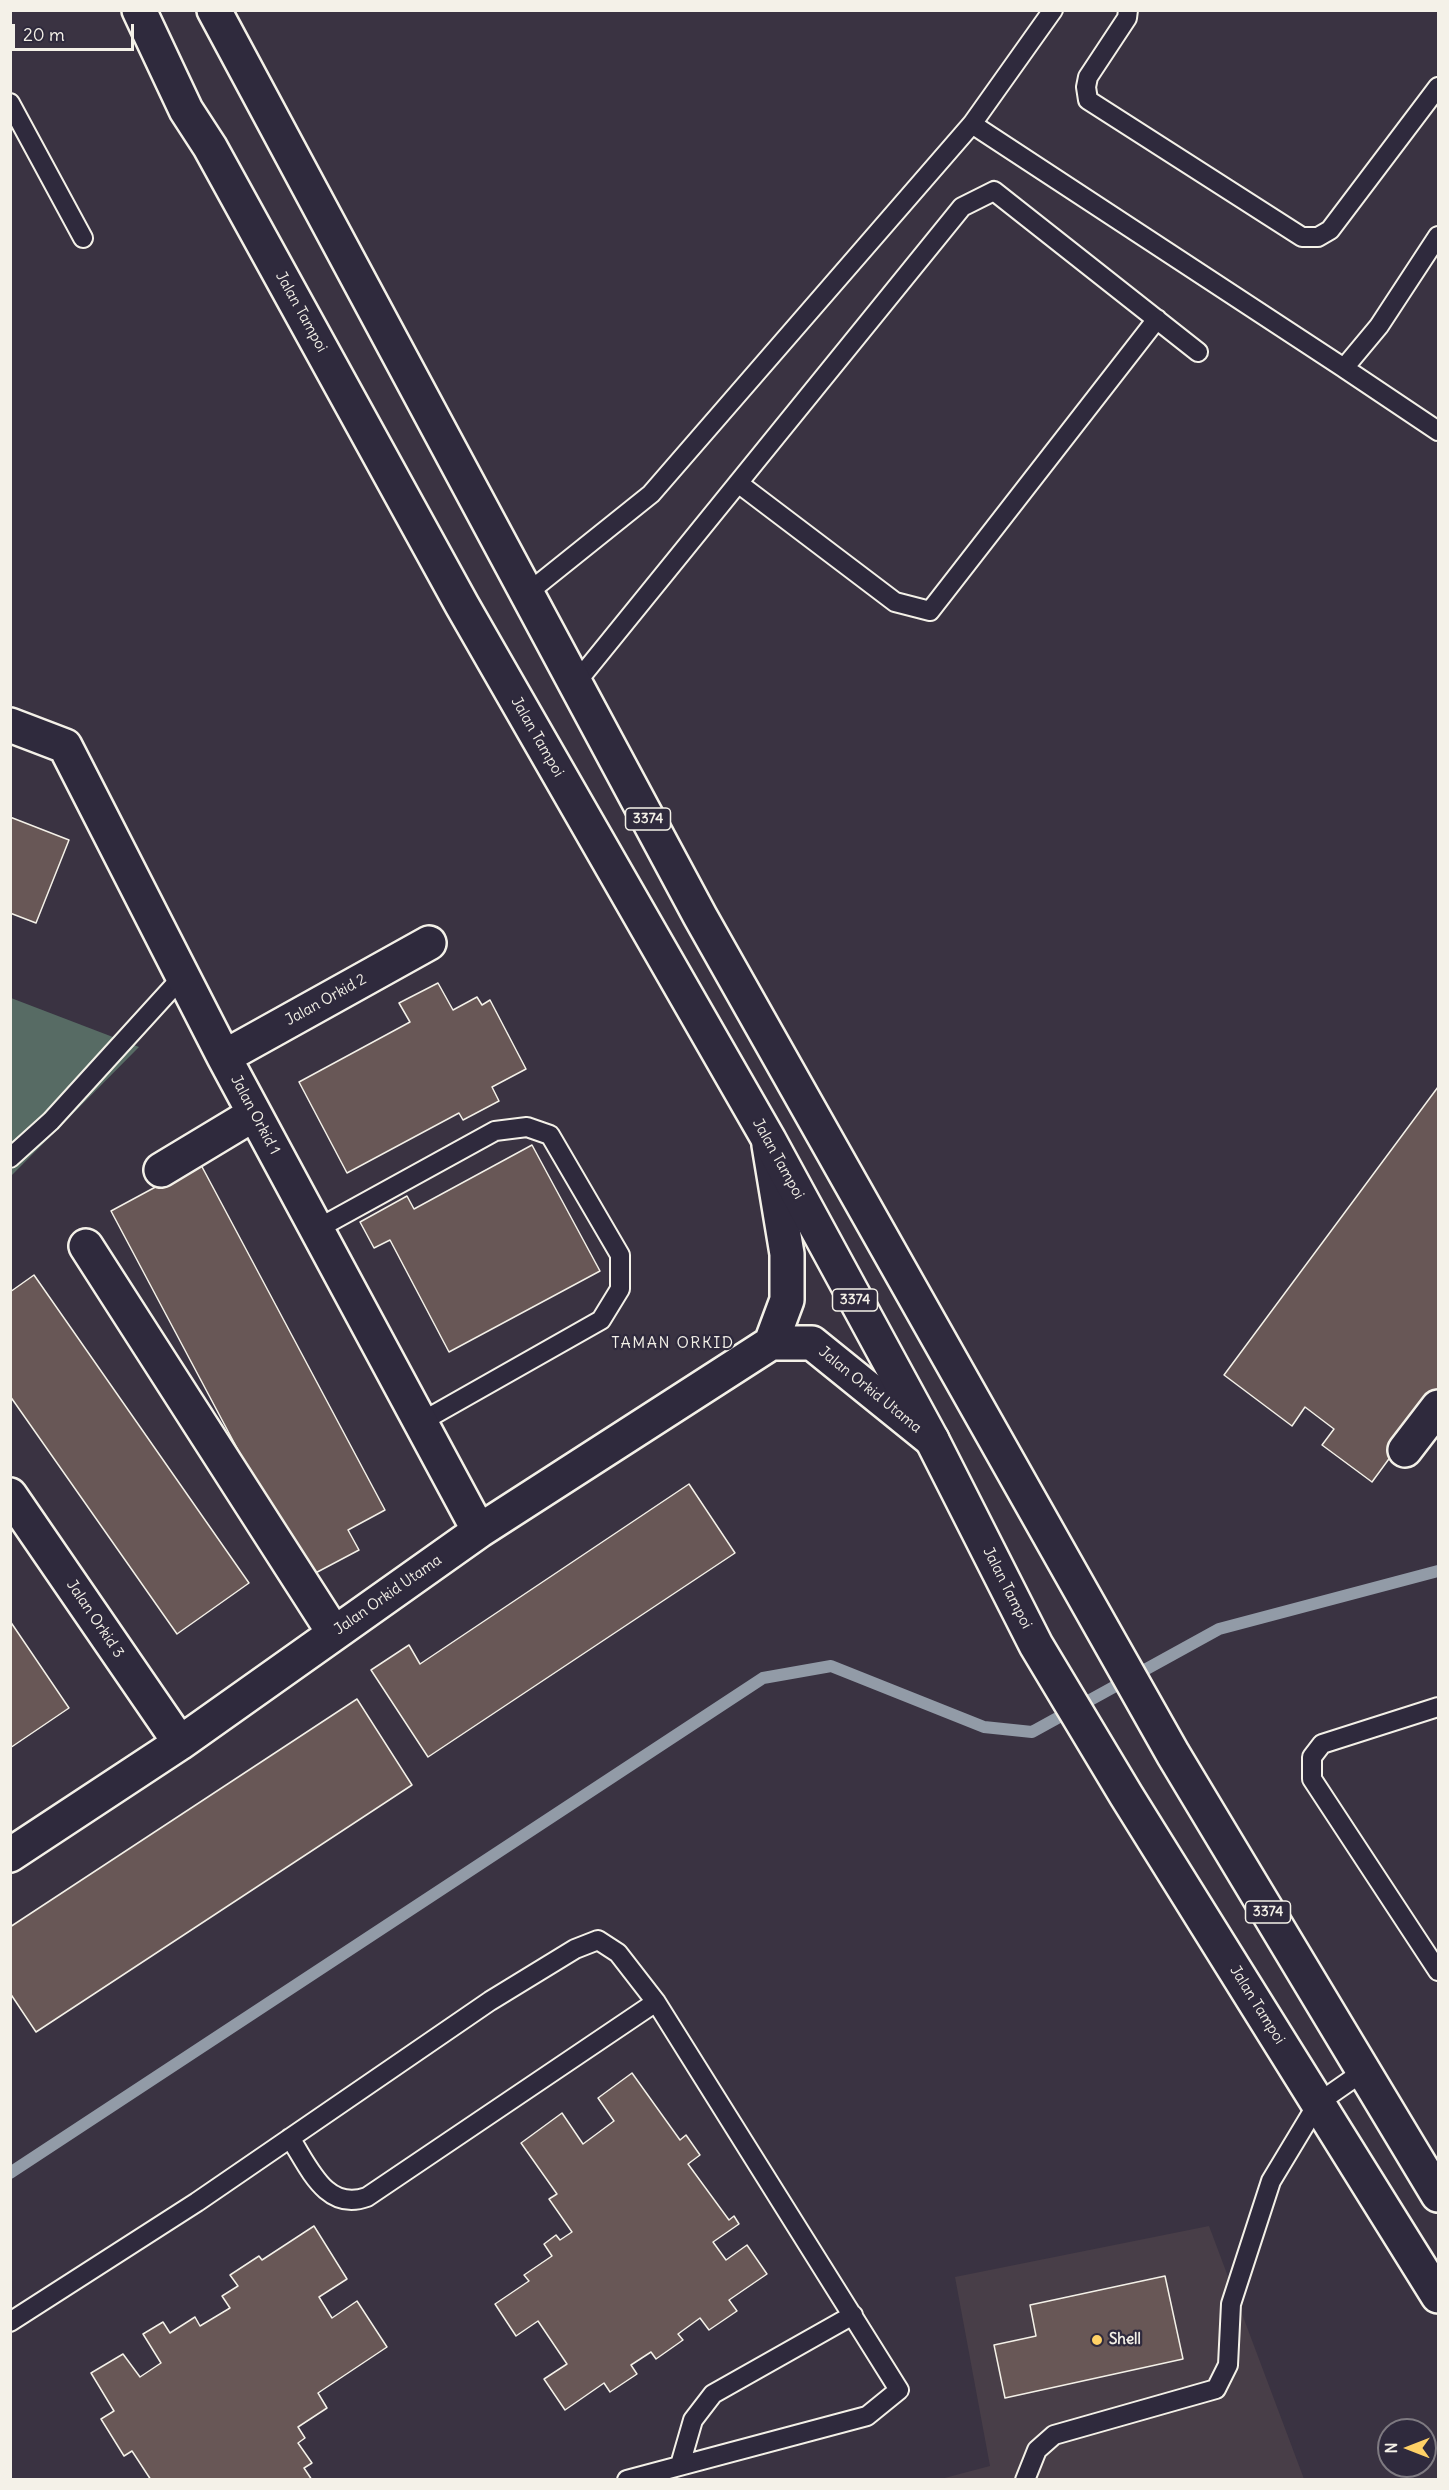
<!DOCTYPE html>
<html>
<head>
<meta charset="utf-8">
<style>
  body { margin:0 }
  #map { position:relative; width:1449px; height:2490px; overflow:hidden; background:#3a3342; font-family:Delius,sans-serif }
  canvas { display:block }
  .frame { position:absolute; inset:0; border:12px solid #f4f1e8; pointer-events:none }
  .north { position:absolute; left:1377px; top:2418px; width:60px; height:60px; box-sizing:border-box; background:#2f2a3d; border:2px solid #7e7a81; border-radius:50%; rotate:270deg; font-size:16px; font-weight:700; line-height:24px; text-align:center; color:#f4f1e8 }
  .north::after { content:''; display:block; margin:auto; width:21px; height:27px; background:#ffd166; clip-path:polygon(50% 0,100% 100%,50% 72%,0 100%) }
  .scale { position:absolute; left:12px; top:24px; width:122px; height:27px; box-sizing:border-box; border:3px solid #f4f1e8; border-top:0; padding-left:8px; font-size:18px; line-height:21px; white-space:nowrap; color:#f4f1e8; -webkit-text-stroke:4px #2f2a3d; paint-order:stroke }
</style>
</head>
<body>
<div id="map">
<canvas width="1449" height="2490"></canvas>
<div class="frame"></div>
<div class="north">N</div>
<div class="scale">20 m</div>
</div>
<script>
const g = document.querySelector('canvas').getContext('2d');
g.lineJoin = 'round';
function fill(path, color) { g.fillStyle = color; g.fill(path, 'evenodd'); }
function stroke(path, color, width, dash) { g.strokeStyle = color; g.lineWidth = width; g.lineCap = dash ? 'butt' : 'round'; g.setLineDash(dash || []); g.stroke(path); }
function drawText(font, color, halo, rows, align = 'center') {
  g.font = font + ' Delius,sans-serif'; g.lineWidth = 4.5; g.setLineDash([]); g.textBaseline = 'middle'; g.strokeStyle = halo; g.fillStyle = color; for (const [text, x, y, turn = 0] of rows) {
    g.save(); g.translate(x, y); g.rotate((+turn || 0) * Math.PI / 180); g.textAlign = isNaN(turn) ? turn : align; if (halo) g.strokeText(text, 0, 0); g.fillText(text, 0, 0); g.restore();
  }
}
fill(new Path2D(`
  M1209,2226L1304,2479L937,2480L990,2466L955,2277Z`), '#483e48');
fill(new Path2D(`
  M11,998L139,1047L11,1176Z`), '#576b64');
stroke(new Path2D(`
  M10,2173L763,1678L831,1666L984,1727L1032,1732L1219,1629L1438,1571`), '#929ba7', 12);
const building = new Path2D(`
  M10,817L69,840L36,923L10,913Z
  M438,983L453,1010L477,997L482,1005L490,1000L526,1069L492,1087L499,1101L463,1120L459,1113L347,1173L299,1082L410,1022L399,1003Z
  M1438,1087V1392L1372,1482L1322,1445L1334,1429L1305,1407L1292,1426L1224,1375Z
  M532,1145L600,1271L449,1352L390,1240L374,1248L360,1222L407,1196L414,1209Z
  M200,1163L385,1510L348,1530L359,1550L306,1578L111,1211Z
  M34,1275L249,1583L177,1634L10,1396V1292Z
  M689,1484L735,1553L428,1757L371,1670L409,1645L420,1664Z
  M10,1621L69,1708L10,1748Z
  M357,1699L412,1785L36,2032L10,1993V1927Z
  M632,2073L680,2140L686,2135L700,2155L688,2164L729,2220L734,2216L739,2224L713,2242L726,2260L747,2245L767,2274L729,2300L737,2311L709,2330L700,2318L678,2334L683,2340L656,2359L651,2352L631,2365L637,2374L610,2392L604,2383L565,2410L544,2379L567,2364L538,2321L516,2336L495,2304L529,2281L524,2275L552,2256L544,2244L556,2235L560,2240L572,2232L549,2199L557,2194L521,2143L562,2113L583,2144L614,2121L598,2098Z
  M314,2226L347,2279L319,2297L332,2318L357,2301L387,2347L318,2393L327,2408L298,2427L305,2438L298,2443L312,2463L304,2468L312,2480H151L132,2451L124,2456L101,2419L114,2411L91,2373L123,2354L140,2377L161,2363L143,2334L163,2322L170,2333L195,2317L200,2326L230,2308L222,2296L238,2286L230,2275L259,2256L262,2260Z
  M1165,2276L1183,2359L1005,2398L994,2345L1036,2336L1030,2305Z`);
fill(building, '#685756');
stroke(building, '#f4f1e8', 1.5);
const service = new Path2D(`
  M1128,10L1127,18L1088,77L1086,87L1088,100L1302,237H1318L1330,230L1438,87
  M10,103L83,238
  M972,124L1344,368L1379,326L1438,236
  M1344,368L1438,431
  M738,483L895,602L930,611L1157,319
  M525,595L651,494L972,124L1053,10
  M575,684L962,207L994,191L1198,352
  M10,1158L51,1121L183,976
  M317,1229L495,1131L527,1127L550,1135L620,1255V1289L601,1320L421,1422
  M1438,1707L1322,1744L1312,1757V1779L1438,1971
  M290,2138C309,2167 326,2212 367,2197L656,2002
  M10,2322L197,2202L490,2001L575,1949L598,1940L618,1953L656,2002L899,2390L867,2416L627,2480
  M680,2465L693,2420L713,2394L853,2315
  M1025,2480L1037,2450L1054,2435L1216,2389L1228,2365L1231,2304L1271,2181L1318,2103L1364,2071`);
const minor = new Path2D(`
  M10,725L65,746L224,1057L479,1531
  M224,1057L429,943
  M769,1145L787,1254V1300L771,1343
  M161,1170L254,1114
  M86,1246L334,1633
  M1405,1450L1438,1407
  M10,1495L180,1743
  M10,1855L180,1743L479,1531L771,1343H812L932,1440`);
const primary = new Path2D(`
  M139,10L186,110L210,147L462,605L769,1140L932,1440L1036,1645L1126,1795L1438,2296
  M214,10L700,916L1173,1754L1438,2195`);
stroke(service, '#f4f1e8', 22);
stroke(minor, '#f4f1e8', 38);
stroke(primary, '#f4f1e8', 38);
stroke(service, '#2f2a3d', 18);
stroke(minor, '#2f2a3d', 33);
stroke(primary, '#2f2a3d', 33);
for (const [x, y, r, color] of [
  [1097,2340,6,"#ffd166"]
]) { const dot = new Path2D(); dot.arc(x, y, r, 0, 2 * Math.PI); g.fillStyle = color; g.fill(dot); stroke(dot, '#2f2a3d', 2); }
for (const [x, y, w] of [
  [648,819,45],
  [855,1300,45],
  [1268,1912,45]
]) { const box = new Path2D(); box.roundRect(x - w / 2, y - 11, w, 22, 4.5); g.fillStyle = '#2f2a3d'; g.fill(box); stroke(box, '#f4f1e8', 1.5); }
drawText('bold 14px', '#f4f1e8', null, [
  ["3374",648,819],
  ["3374",855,1300],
  ["3374",1268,1912]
]);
drawText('15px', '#f4f1e8', '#2f2a3d', [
  ["Jalan Tampoi",301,312,61],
  ["Jalan Tampoi",537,737,60],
  ["Jalan Orkid 2",326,1000,-29],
  ["Jalan Orkid 1",255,1115,62],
  ["Jalan Tampoi",778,1159,61],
  ["Jalan Orkid Utama",870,1390,39],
  ["Jalan Tampoi",1007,1588,63],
  ["Jalan Orkid Utama",388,1595,-35],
  ["Jalan Orkid 3",95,1619,56],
  ["Jalan Tampoi",1257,2005,58]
]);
drawText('bold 15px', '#f4f1e8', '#2f2a3d', [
  ["Shell",1109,2340]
], 'left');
g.letterSpacing = '1.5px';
drawText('16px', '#f4f1e8', '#2f2a3d', [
  ["TAMAN ORKID",673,1343]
]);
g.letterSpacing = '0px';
</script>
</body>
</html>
